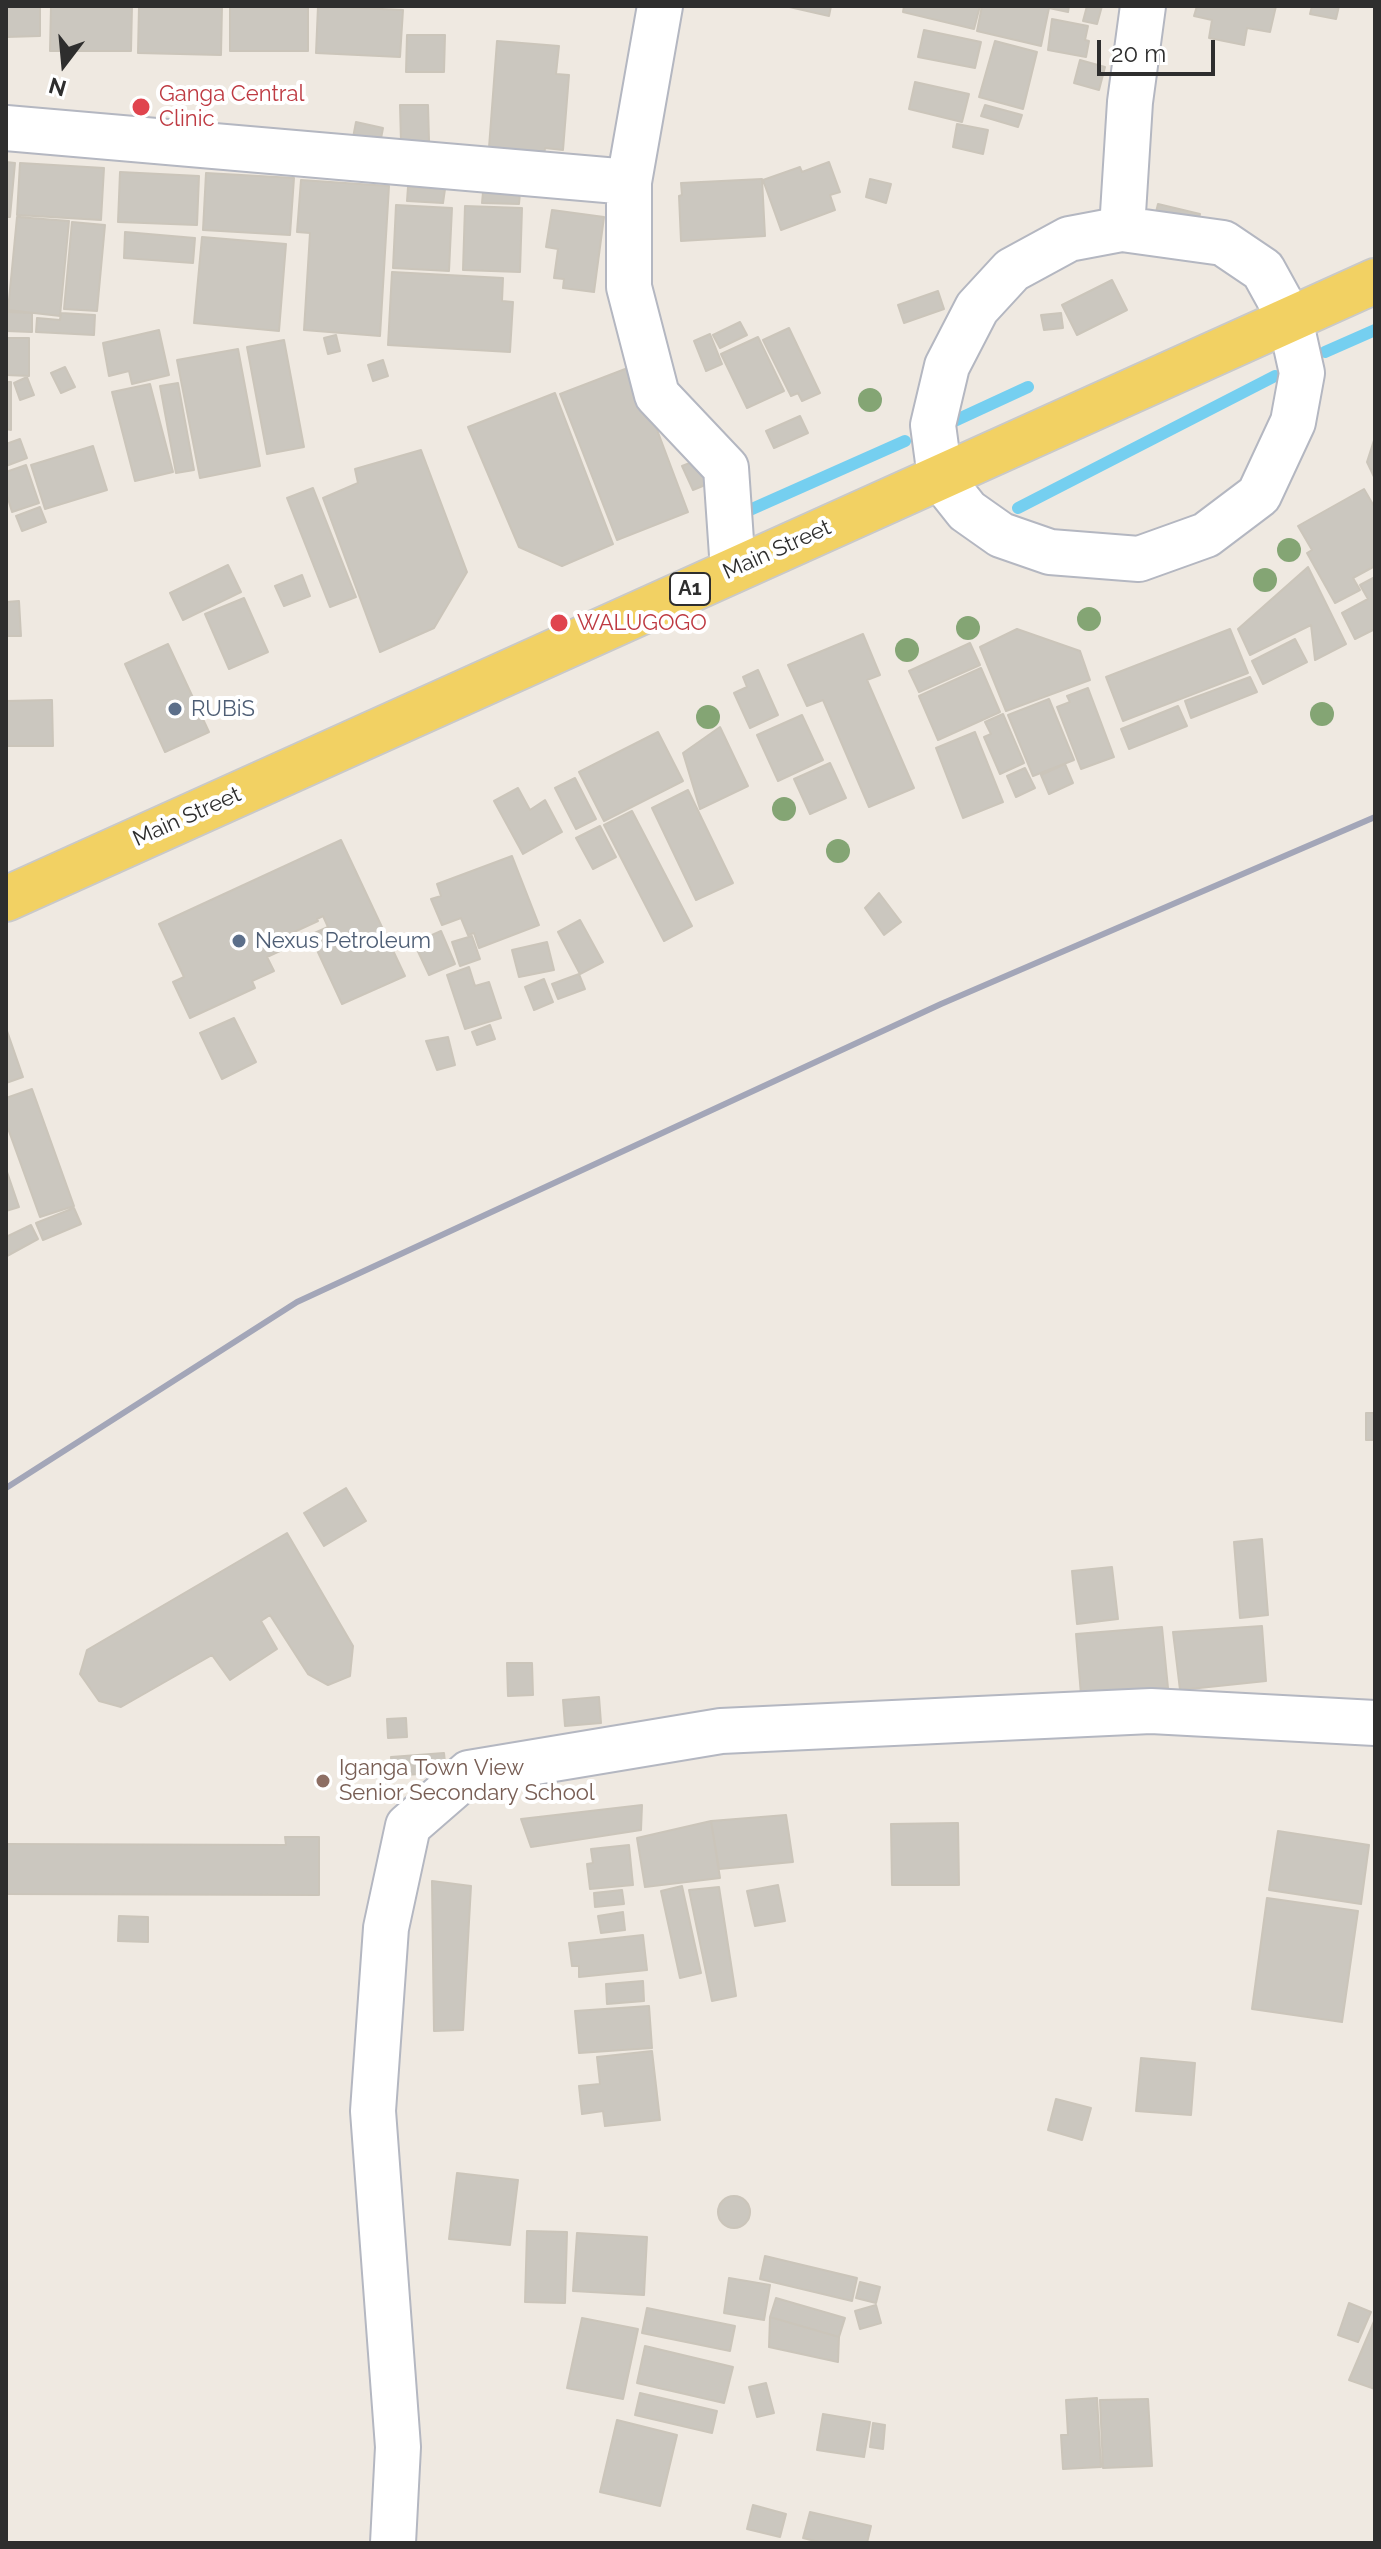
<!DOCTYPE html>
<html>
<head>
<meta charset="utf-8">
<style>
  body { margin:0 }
  #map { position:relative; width:1381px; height:2549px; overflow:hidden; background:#efe9e1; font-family:Raleway,sans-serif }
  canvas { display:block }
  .frame { position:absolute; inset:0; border:8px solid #2e2e2e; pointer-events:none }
  .north { position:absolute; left:24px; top:24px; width:80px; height:80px; -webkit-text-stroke:6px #fff; paint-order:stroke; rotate:196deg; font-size:22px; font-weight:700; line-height:32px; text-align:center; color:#2e2e2e }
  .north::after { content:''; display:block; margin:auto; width:28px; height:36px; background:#2e2e2e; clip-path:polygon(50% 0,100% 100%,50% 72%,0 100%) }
  .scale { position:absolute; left:1097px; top:40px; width:118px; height:36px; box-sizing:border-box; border:4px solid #2e2e2e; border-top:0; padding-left:10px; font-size:24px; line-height:28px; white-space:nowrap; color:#2e2e2e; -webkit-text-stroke:6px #fff; paint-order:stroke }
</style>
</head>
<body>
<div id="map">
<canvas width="1381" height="2549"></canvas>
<div class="frame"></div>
<div class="north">N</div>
<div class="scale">20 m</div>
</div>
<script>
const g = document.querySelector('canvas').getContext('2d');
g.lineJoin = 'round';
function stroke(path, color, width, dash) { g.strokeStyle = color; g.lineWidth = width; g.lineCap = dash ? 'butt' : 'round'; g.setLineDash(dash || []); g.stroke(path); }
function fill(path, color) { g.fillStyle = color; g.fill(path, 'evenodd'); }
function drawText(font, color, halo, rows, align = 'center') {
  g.font = font + ' Raleway,sans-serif'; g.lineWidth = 8; g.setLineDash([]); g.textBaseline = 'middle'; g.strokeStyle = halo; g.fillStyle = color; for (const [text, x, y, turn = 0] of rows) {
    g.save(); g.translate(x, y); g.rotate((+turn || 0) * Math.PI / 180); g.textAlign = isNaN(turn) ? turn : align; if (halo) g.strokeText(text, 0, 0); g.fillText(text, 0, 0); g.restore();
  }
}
stroke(new Path2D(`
  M1325,352L1375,330
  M950,423L1028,387
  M1018,508L1275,376
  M752,509L905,441`), '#75cff0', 12);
const building = new Path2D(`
  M6,6H40V36L6,37Z
  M51,6H132L131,51H50Z
  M139,6H222L221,55L138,53Z
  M230,6H308V51H230Z
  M318,6L403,10L400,57L316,53Z
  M785,6H831L829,16Z
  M904,6H980L974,29L903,12Z
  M982,6H1069L1068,12L1049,8L1041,46L977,31Z
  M1087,6H1102L1097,24L1083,21Z
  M1197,6H1276L1270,32L1247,28L1244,45L1209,38L1212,20L1194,16Z
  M1312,6H1339L1336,19L1310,14Z
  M1052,19L1088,26L1085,40L1089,41L1086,57L1048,50Z
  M924,30L981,42L975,68L918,57Z
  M407,35H445L444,72H406Z
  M497,41L559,46L556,74L569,75L563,150L545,148L543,165L488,161Z
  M995,41L1037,52L1023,109L979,97Z
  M1080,60L1105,67L1099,90L1074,83Z
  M915,82L969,94L962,122L909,109Z
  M400,105H428L429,141L401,142Z
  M985,105L1022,115L1018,127L981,116Z
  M356,122L383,128L379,149L352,143Z
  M957,124L988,130L983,154L953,147Z
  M6,162L15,163L10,217H6Z
  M829,162L840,192L830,195L835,210L781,230L763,180L800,167L802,172Z
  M20,163L104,168L101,220L17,215Z
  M120,172L199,176L197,225L118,222Z
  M206,173L294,178L290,235L203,230Z
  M762,179L765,236L681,241L679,196L682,195L681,183Z
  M870,179L891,184L886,203L866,197Z
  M301,180L389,186L380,336L304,330L310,233L297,232Z
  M408,187L445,189L443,203L407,201Z
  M483,192L520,193L519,204L482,203Z
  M1158,204L1200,214L1196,231L1154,220Z
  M396,205L452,208L449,271L393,268Z
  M465,206L522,208L520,272L463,270Z
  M552,210L604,217L594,292L563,288L564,279L554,278L558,249L546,247Z
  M17,217L69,221L60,316L8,310Z
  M72,222L105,225L97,311L64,309Z
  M125,232L195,238L193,263L124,258Z
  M202,237L286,244L279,331L194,323Z
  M392,272L503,278L502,301L513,302L510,352L388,345Z
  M1112,280L1127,310L1077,335L1062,305Z
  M938,291L944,309L904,323L898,305Z
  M6,312L32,313V332L6,331Z
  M61,313L95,315L94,335L36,332L37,318L60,320Z
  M1061,313L1063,328L1044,330L1041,315Z
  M740,322L747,335L720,348L713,335Z
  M789,328L820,393L802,401L798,393L791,396L763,340Z
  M159,330L169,375L132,384L129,371L109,376L103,343Z
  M710,334L722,364L706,371L694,341Z
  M336,335L340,351L328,354L324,338Z
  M758,337L784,391L747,408L721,354Z
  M6,338H29V376L6,375Z
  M284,340L304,447L267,454L247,347Z
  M238,349L260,466L200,478L177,360Z
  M383,360L388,376L373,381L368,365Z
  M633,366L688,512L617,540L560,394Z
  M65,367L75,387L61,393L51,373Z
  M27,377L34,395L20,400L14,383Z
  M6,382H11V430L6,429Z
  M178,383L194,470L176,473L160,386Z
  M150,384L173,472L135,481L112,392Z
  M555,393L613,544L562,566L519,547L468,427Z
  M800,416L808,433L774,448L766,431Z
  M1375,437V479L1367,462Z
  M20,439L27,458L6,466V444Z
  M93,446L107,490L45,509L31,465Z
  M421,450L467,572L434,628L380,652L323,498L358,483L355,469Z
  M700,459L710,483L693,490L682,466Z
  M26,465L39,503L12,512L6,492V472Z
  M313,488L356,597L330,607L287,498Z
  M1364,489L1375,508V566L1353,578L1360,590L1335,603L1307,553L1312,550L1298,526Z
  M40,507L46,522L22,531L16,516Z
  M228,565L241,592L183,620L170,593Z
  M1308,567L1346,644L1315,660L1311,625L1250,655L1238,629Z
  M302,575L310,596L284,606L275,586Z
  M1375,577V629L1355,639L1342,613L1368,599L1360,585Z
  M244,598L268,652L229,669L205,614Z
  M19,601L21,636H6V602Z
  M1017,629L1080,651L1090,680L1006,711L980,647Z
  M1230,629L1248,673L1123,721L1106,677Z
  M863,634L880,675L867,680L914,788L869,807L823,700L807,706L788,665Z
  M1295,639L1307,662L1263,684L1252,661Z
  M970,643L980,665L919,692L909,671Z
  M168,644L209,732L165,752L125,664Z
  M981,668L1000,712L938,740L919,696Z
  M758,670L778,715L750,728L734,693L747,687L743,677Z
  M1250,677L1257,692L1191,718L1185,701Z
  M1088,688L1114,757L1081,769L1057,707L1070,702L1067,696Z
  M1049,699L1074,760L1033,776L1008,715Z
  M52,700L53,746H6V701Z
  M1178,706L1187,726L1129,749L1121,729Z
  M1003,714L1024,763L1000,774L984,737L991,734L985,722Z
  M802,715L823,760L778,781L757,735Z
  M720,727L748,786L700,809L683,753Z
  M658,732L683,781L604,821L579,772Z
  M975,732L1003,802L963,818L936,748Z
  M830,763L846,798L810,814L794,779Z
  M1065,764L1073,783L1049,794L1041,775Z
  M1025,768L1035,788L1016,797L1007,776Z
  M575,778L596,819L576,829L555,788Z
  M518,788L530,810L545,800L562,832L523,854L494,801Z
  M688,790L733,883L696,900L652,808Z
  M632,811L692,926L664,941L604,825Z
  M600,826L616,857L593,869L576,838Z
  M341,840L405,976L342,1004L310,935L328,927L323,916L317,919L318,921L292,933L297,943L267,957L274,971L252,981L255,988L190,1018L173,982L184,977L159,924Z
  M512,856L539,925L479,948L474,933L468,935L461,918L442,925L431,899L441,896L437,884Z
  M879,893L901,922L884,935L865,908Z
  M580,920L603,962L580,974L558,932Z
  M441,931L455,964L429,975L414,943Z
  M472,936L480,959L460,966L452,942Z
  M547,942L554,970L519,977L512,950Z
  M469,967L475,986L489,982L501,1018L465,1029L447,975Z
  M579,974L585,989L558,999L552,984Z
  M544,979L553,1002L534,1010L525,987Z
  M234,1018L256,1062L222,1079L200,1033Z
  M490,1025L495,1039L477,1045L472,1032Z
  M6,1028L23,1077L6,1083Z
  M448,1037L455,1065L437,1070L426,1041Z
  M32,1089L74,1206L40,1217L6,1123V1098Z
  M6,1169L19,1207L6,1211Z
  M74,1208L81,1224L43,1240L36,1223Z
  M31,1225L38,1239L7,1256L6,1237Z
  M1366,1413H1375V1440H1366Z
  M346,1488L366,1521L324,1546L304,1513Z
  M287,1533L353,1646L350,1676L328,1685L308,1674L270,1615L261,1621L277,1649L230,1680L212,1655L121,1707L99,1701L80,1674L87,1650Z
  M1262,1539L1268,1615L1240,1618L1234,1542Z
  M1112,1567L1118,1619L1077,1624L1072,1571Z
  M1262,1626L1266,1681L1180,1690L1173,1632Z
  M1162,1627L1168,1688L1081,1695L1076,1634Z
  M507,1663H532L533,1695L508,1696Z
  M599,1697L601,1723L565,1726L563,1700Z
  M406,1718L407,1737L388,1738L387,1719Z
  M444,1753L446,1772L392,1776L391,1757Z
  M642,1805L641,1830L531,1847L521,1819Z
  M786,1815L793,1862L719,1869L711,1821Z
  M711,1821L720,1878L645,1887L637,1838Z
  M958,1823L959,1885H892L891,1824Z
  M1278,1831L1369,1845L1361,1904L1269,1890Z
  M285,1837H319V1895L6,1894V1844L286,1845Z
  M629,1845L633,1885L590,1889L587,1864L593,1863L591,1849Z
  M432,1881L471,1886L463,2030L434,2031Z
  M778,1885L785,1921L755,1926L747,1891Z
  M682,1886L701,1973L680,1978L661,1891Z
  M719,1887L736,1996L712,2001L689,1890Z
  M622,1890L624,1904L595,1907L594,1893Z
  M1267,1898L1358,1911L1342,2022L1252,2009Z
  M623,1912L625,1930L601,1933L598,1916Z
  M119,1916L148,1917V1942L118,1941Z
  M643,1935L647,1970L579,1977V1966H572L569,1943Z
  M643,1981L644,2001L607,2004L606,1984Z
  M649,2006L652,2048L579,2053L575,2011Z
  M652,2051L660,2120L605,2126L603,2111L582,2114L579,2086L600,2084L597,2057Z
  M1141,2058L1195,2063L1191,2115L1136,2111Z
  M1056,2099L1091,2108L1082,2140L1048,2130Z
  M457,2173L518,2180L510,2245L449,2239Z
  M718 2212a16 16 0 1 1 32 0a16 16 0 1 1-32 0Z
  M527,2231L567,2232L565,2303L525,2302Z
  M577,2233L647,2237L644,2295L573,2291Z
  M765,2256L857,2278L852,2301L760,2279Z
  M729,2278L770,2285L764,2320L724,2313Z
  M860,2282L880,2287L876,2303L856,2298Z
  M776,2298L845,2318L839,2337L770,2317Z
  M1349,2303L1371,2312L1358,2342L1338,2335Z
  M876,2305L881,2323L860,2329L855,2311Z
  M647,2308L735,2326L730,2351L642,2333Z
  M770,2317L839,2337L838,2362L769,2347Z
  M582,2318L638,2329L623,2399L567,2388Z
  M1375,2319V2389L1349,2380Z
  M645,2346L733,2367L724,2403L637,2383Z
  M766,2383L774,2413L757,2417L749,2387Z
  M640,2393L717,2411L712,2433L635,2415Z
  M1097,2398L1101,2467L1063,2469L1061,2435H1068L1066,2400Z
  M1148,2399L1152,2466L1103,2468L1100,2400Z
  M823,2414L870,2422L864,2457L817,2450Z
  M617,2420L677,2435L660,2506L600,2492Z
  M873,2423L885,2425L883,2449L870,2447Z
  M753,2505L786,2514L780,2537L747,2529Z
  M810,2512L871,2526L867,2543H823L803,2538Z`);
fill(building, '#cbc7bf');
stroke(building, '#cbc5ba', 2);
const minor = new Path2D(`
  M660,6L629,182V287L657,395L726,468L733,570
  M6,128L629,182
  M1122,229L1223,243L1263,270L1290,319L1302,373L1293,422L1259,495L1206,535L1139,559L1050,552L1001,535L967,511L940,477L933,425L947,366L977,308L1012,270L1069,239Z
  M1122,229L1130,102L1143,6
  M393,2543L398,2447L373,2111L386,1928L408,1826L469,1773L721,1731L1151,1711L1375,1723`);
const major = new Path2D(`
  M6,899L1375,281`);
stroke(minor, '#b4b7c1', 48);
stroke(major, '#c9c9c9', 48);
stroke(minor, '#fff', 44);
stroke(major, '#f2d163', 44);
stroke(new Path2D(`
  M6,1488L297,1302L941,1004L1375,817`), '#a3a6b8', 6);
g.fillStyle = '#84a574';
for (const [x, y] of [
  [870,400],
  [1289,550],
  [1265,580],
  [1089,619],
  [968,628],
  [907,650],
  [1322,714],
  [708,717],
  [784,809],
  [838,851]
]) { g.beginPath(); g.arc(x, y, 12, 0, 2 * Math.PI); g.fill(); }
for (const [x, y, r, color] of [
  [141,107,10,"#e0444e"],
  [559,623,10,"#e0444e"],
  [175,709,8,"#5c6f8a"],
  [239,941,8,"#5c6f8a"],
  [323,1781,8,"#8d6e63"]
]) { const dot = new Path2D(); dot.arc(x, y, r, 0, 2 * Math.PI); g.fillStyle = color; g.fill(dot); stroke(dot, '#fff', 3); }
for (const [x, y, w] of [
  [690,589,40]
]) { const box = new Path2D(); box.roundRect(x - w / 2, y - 16, w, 32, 6); g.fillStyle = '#fff'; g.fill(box); stroke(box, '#2e2e2e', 2); }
drawText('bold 20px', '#2e2e2e', null, [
  ["A1",690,589]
]);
drawText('22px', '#be3a42', '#fff', [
  ["Ganga Central",159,94],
  ["Clinic",159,119],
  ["WALUGOGO",577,623]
], 'left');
drawText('22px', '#2e2e2e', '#fff', [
  ["Main Street",777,550,-24],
  ["Main Street",187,817,-24]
]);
drawText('22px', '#4e5e75', '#fff', [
  ["RUBiS",191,709],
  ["Nexus Petroleum",255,941]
], 'left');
drawText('22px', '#785e54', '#fff', [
  ["Iganga Town View",339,1768],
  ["Senior Secondary School",339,1793]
], 'left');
</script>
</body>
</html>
